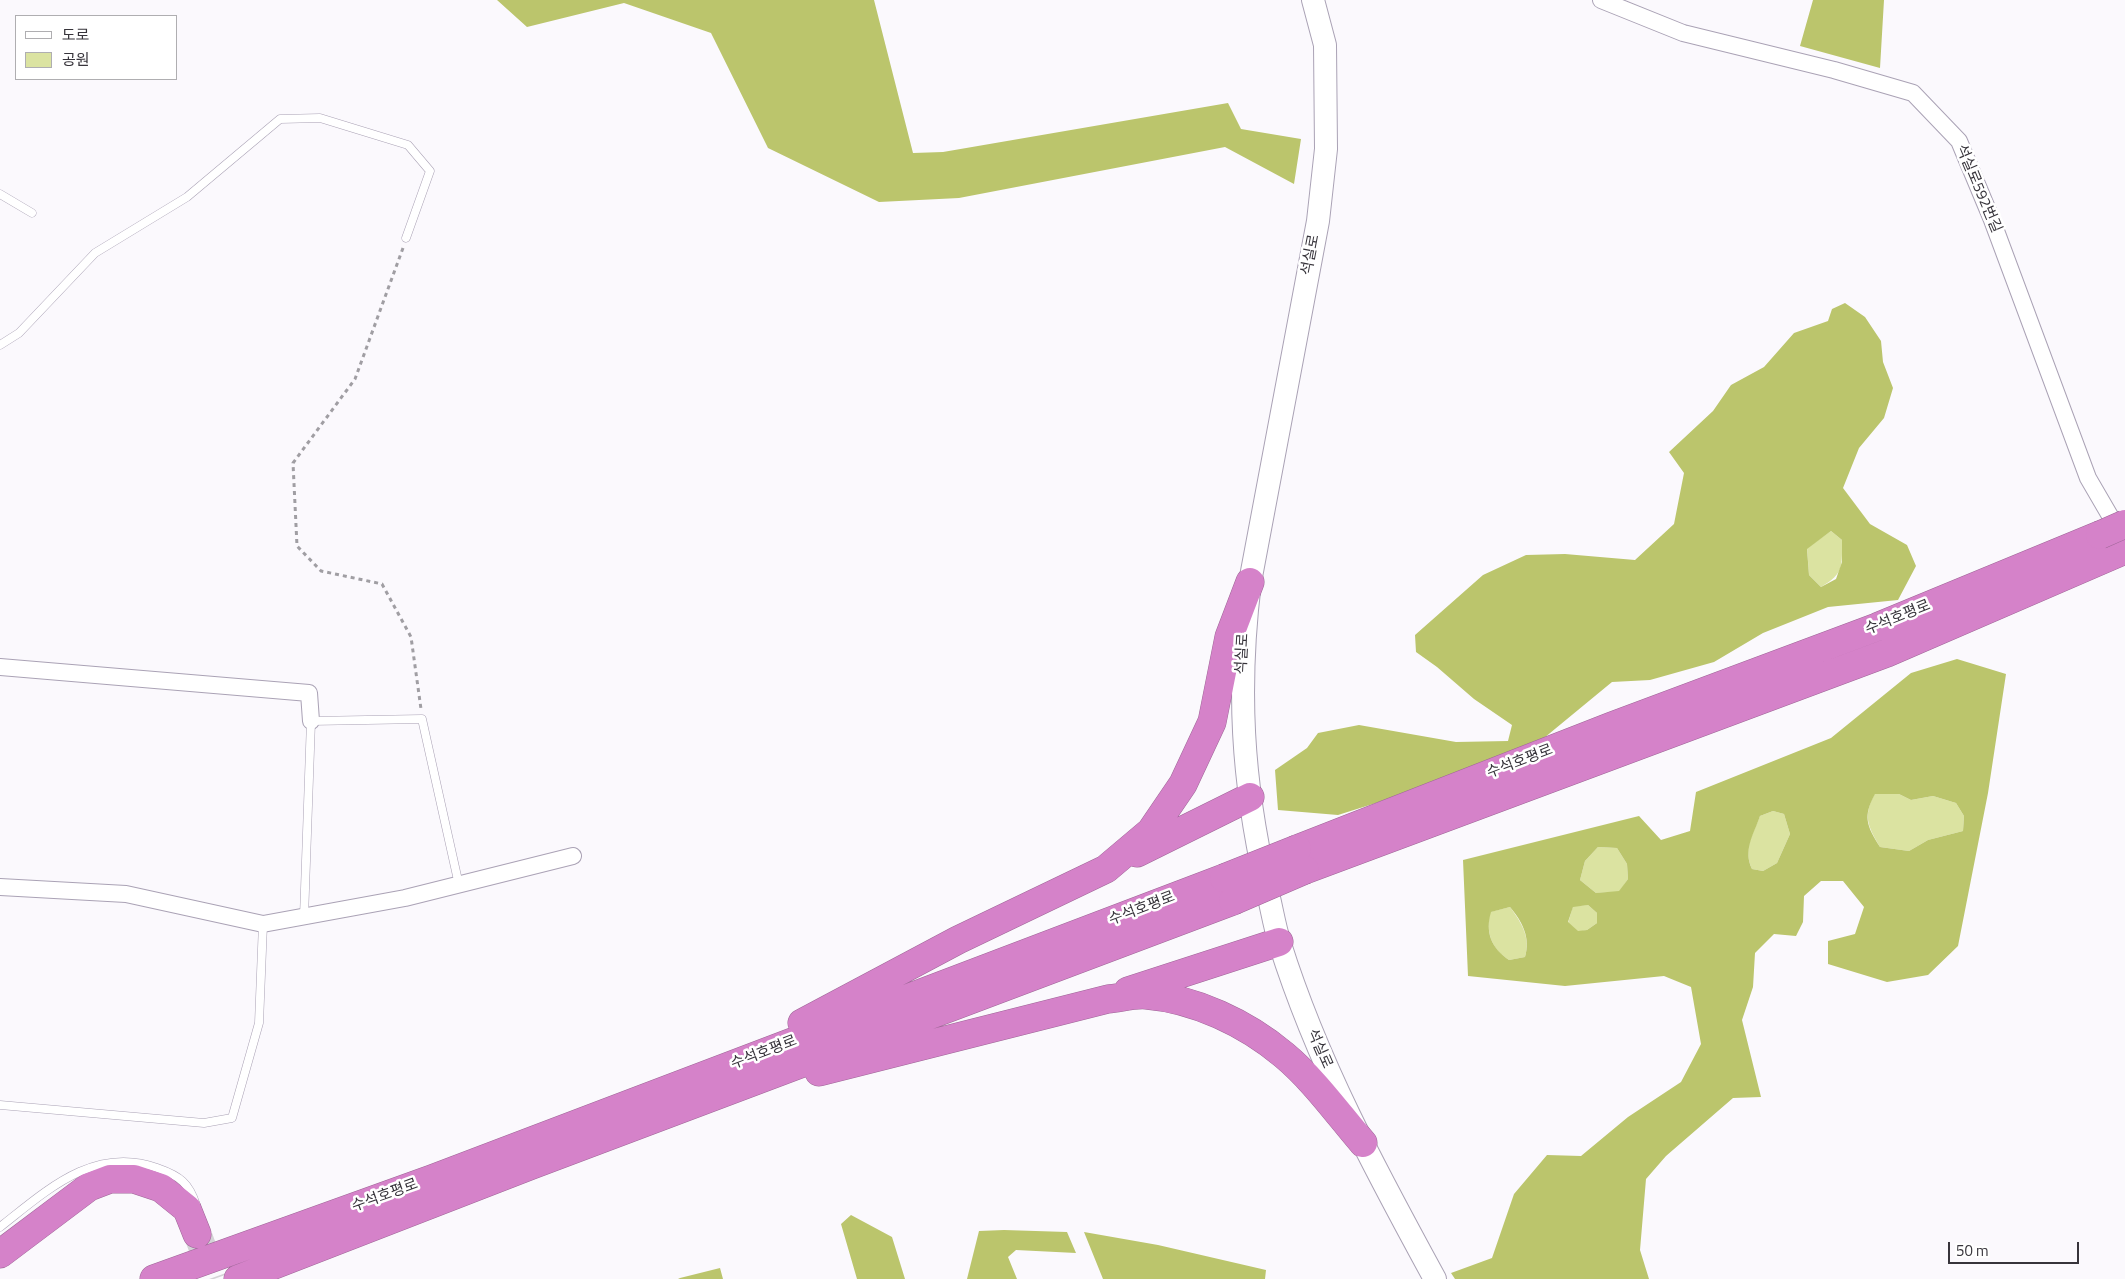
<!DOCTYPE html>
<html>
<head>
<meta charset="utf-8">
<style>
  body { margin:0 }
  #map { position:relative; width:2125px; height:1279px; overflow:hidden; background:#fbf9fd; font-family:"Titillium Web","Noto Sans KR",sans-serif }
  canvas { display:block }
  .legend { position:absolute; left:15px; top:15px; width:162px; height:65px; box-sizing:border-box; background:#fff; border:1px solid #afaeb1; margin:0; padding:6px 9px; list-style:none; font-size:15px; color:#37343b }
  .legend li { display:flex; align-items:center; gap:10px; height:25px }
  .legend b { width:25px; border:1px solid #afaeb1 }
  .scale { position:absolute; left:1948px; top:1242px; width:131px; height:22px; box-sizing:border-box; border:2px solid #37343b; border-top:0; padding-left:6px; font-size:15px; line-height:18px; white-space:nowrap; color:#37343b; -webkit-text-stroke:4px #fff; paint-order:stroke }
</style>
</head>
<body>
<div id="map">
<canvas width="2125" height="1279"></canvas>
<ul class="legend">
<li><b style="height:6px;background:#fff"></b>도로</li>
<li><b style="height:14px;background:#dbe3a1"></b>공원</li>
</ul>
<div class="scale">50 m</div>
</div>
<script>
const g = document.querySelector('canvas').getContext('2d');
g.lineJoin = 'round';
function fill(path, color) { g.fillStyle = color; g.fill(path, 'evenodd'); }
function stroke(path, color, width, dash) { g.strokeStyle = color; g.lineWidth = width; g.lineCap = dash ? 'butt' : 'round'; g.setLineDash(dash || []); g.stroke(path); }
function drawText(font, color, halo, rows, align = 'center') {
  g.font = font + ' "Titillium Web","Noto Sans KR",sans-serif'; g.lineWidth = 5; g.setLineDash([]); g.textBaseline = 'middle'; g.strokeStyle = halo; g.fillStyle = color; for (const [text, x, y, turn = 0] of rows) {
    g.save(); g.translate(x, y); g.rotate((+turn || 0) * Math.PI / 180); g.textAlign = isNaN(turn) ? turn : align; if (halo) g.strokeText(text, 0, 0); g.fillText(text, 0, 0); g.restore();
  }
}
fill(new Path2D(`
  M1831,531L1842,540C1842,566 1844,574 1821,587L1809,575L1807,548Z
  M1875,793L1899,794L1911,800L1933,796L1956,803L1964,816L1963,831L1928,840L1909,851L1880,847C1867,825 1863,816 1875,793Z
  M1773,811L1784,814L1790,834L1777,863L1763,871L1752,869C1743,849 1752,836 1760,816Z
  M1598,847L1617,848L1627,864L1628,879L1619,892L1596,893L1580,880L1585,861Z
  M1588,905L1597,913V923L1587,930L1578,932L1568,923L1573,906Z
  M1510,907C1521,922 1531,937 1525,957L1509,960C1491,948 1486,933 1490,912Z`), '#dbe3a1');
fill(new Path2D(`
  M497,0H874L913,153L943,152L1228,103L1241,129L1301,139L1294,184L1225,147L959,198L879,202L768,148L711,33L624,3L527,27Z
  M1813,0H1884L1880,68L1800,46Z
  M1845,303L1865,317L1881,341L1883,362L1893,388L1884,418L1859,448L1843,488L1870,524L1907,545L1916,566L1898,600L1828,607L1763,633L1714,662L1650,680L1612,682L1544,738L1395,797L1338,815L1278,810L1275,770L1307,748L1318,733L1359,725L1456,742L1508,741L1512,725L1474,699L1437,667L1416,652L1415,635L1483,575L1526,555L1565,554L1635,560L1674,524L1684,473L1669,452L1713,411L1731,385L1764,367L1794,333L1828,321L1832,309ZM1831,531L1842,540V562L1836,579L1821,587L1809,575L1807,549Z
  M1957,659L2006,674L1988,793L1958,946L1928,975L1887,982L1828,964V941L1855,934L1864,907L1843,881H1821L1804,896L1803,922L1796,936L1774,934L1755,953L1753,987L1742,1020L1761,1097L1733,1098L1666,1156L1646,1179L1640,1250L1649,1279H1455L1451,1273L1492,1258L1514,1194L1547,1155L1581,1156L1628,1117L1681,1082L1701,1044L1691,987L1664,976L1565,986L1468,976L1463,860L1639,816L1661,840L1690,831L1696,792L1831,738L1911,673ZM1875,794H1899L1911,800L1933,796L1956,803L1964,816L1963,831L1928,840L1909,851L1880,847C1866,825 1863,816 1875,794ZM1773,811L1784,814L1790,834L1777,863L1763,871L1752,869C1743,850 1753,836 1760,816ZM1598,847L1617,848L1627,864L1628,879L1619,891L1596,893L1580,880L1585,861ZM1588,905L1597,913V923L1587,930L1578,931L1568,922L1573,907ZM1510,907C1522,921 1531,938 1525,957L1509,960C1491,948 1485,932 1491,912Z
  M851,1215L892,1237L905,1279H857L841,1224Z
  M1004,1230L1067,1232L1076,1253L1016,1250L1008,1257L1017,1279H967L979,1231Z
  M1084,1232L1158,1245L1266,1270L1265,1279H1103Z
  M720,1268L723,1279H678L680,1278Z`), '#bbc56c');
stroke(new Path2D(`
  M199,1238L214,1279`), '#d4d2d6', 28, [28, 14]);
const lane = new Path2D(`
  M0,194L32,213
  M0,345L19,333L95,253L187,197L280,119L320,118L408,145L430,171L406,238
  M304,917L311,721L422,719L459,885
  M0,1105L204,1123L232,1118L259,1023L263,924
  M0,1227C46,1191 94,1145 157,1168C180,1176 189,1183 196,1205`);
const street = new Path2D(`
  M1601,0L1683,33L1834,70L1913,93L1959,141L1992,220L2088,478L2120,533
  M0,667L309,693L311,721
  M0,887L126,894L263,924L405,898L573,856`);
const secondary = new Path2D(`
  M1313,0L1325,45L1326,149L1318,221L1250,582C1237,689 1242,779 1266,885C1271,904 1274,925 1280,944C1317,1062 1376,1171 1435,1279`);
const highway = new Path2D(`
  M1297,849L1612,726L1877,627L2100,535
  M1137,853L1250,797
  M1305,870L1887,653L2125,550
  M1128,991L1279,942
  M802,1023L958,940L1106,869L1151,831L1183,784L1212,722L1229,637L1250,582
  M819,1072L1108,999C1120,998 1133,994 1146,995C1195,999 1246,1023 1284,1055C1314,1080 1338,1114 1363,1143
  M0,1254L89,1187L110,1179H134L161,1188L187,1209L197,1234
  M154,1279L432,1179L1224,878
  M238,1279L532,1165L1233,901`);
stroke(lane, '#aaa2b5', 9);
stroke(street, '#aaa2b5', 18);
stroke(secondary, '#aaa2b5', 24);
stroke(highway, '#9e6797', 29);
stroke(new Path2D(`
  M403,248L355,379L293,463L297,546L321,571L382,584L411,637L421,709`), '#a09ea3', 3, [4, 4]);
stroke(lane, '#fff', 8);
stroke(street, '#fff', 16);
stroke(secondary, '#fff', 22);
stroke(highway, '#d582c9', 28);
const highwayBridge = new Path2D(`
  M2100,535L2125,524
  M1224,878L1297,849
  M1233,901L1305,870`);
stroke(highwayBridge, '#9e6797', 29, []);
stroke(highwayBridge, '#d582c9', 28);
drawText('15px', '#37343b', '#fff', [
  ["석실로592번길",1978,189,67],
  ["석실로",1311,255,-79],
  ["수석호평로",1898,618,-22],
  ["석실로",1243,654,-87],
  ["수석호평로",1520,762,-21],
  ["수석호평로",1142,909,-21],
  ["석실로",1319,1049,66],
  ["수석호평로",764,1053,-21],
  ["수석호평로",385,1196,-20]
]);
</script>
</body>
</html>
